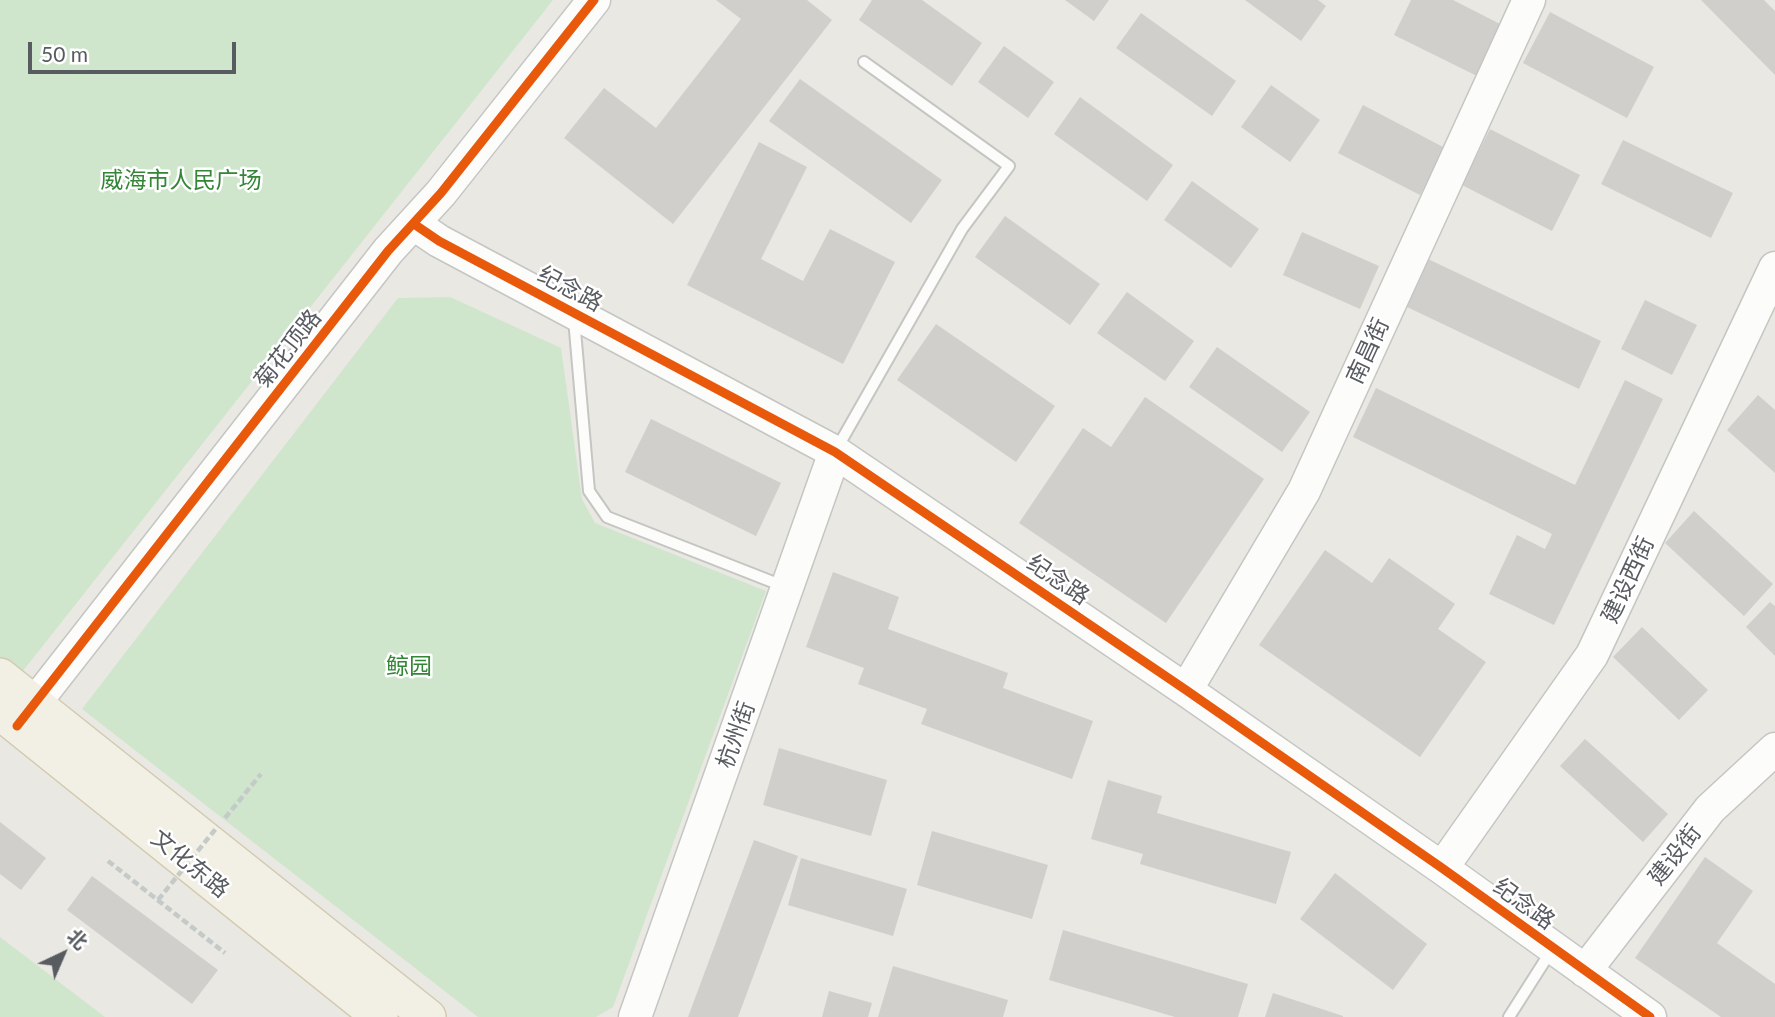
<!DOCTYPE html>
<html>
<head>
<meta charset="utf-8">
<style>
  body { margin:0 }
  #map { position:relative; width:1775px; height:1017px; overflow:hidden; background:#e9e8e2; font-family:Lato,"Noto Sans SC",sans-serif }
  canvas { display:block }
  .north { position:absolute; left:28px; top:919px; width:70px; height:70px; -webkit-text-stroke:5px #fff; paint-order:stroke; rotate:44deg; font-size:19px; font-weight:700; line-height:28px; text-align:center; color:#585c61 }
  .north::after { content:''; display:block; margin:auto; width:24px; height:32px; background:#585c61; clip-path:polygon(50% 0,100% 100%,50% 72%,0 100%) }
  .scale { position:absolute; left:28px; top:42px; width:208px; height:32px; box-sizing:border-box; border:4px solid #585c61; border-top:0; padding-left:9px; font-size:21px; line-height:24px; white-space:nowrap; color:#585c61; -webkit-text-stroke:5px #fff; paint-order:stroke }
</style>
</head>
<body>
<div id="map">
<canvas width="1775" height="1017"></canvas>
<div class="north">北</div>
<div class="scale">50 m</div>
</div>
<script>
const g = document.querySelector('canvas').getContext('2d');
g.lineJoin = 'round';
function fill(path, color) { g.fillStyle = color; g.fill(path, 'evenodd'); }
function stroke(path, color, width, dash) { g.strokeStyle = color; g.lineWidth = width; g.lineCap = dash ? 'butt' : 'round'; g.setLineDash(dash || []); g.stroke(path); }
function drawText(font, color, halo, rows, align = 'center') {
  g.font = font + ' Lato,"Noto Sans SC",sans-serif'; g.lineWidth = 5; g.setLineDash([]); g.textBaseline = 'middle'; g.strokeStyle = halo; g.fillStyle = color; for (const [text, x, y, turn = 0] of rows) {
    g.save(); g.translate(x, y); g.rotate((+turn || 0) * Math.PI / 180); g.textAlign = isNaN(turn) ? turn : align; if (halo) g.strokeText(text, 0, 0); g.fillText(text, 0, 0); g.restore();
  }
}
fill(new Path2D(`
  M0,0H553L15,681L0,669Z
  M450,297L561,348L582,499L595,523L766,591L613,1007L596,1017H478L82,709L398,298Z
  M0,937L105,1017H0Z`), '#cfe6cc');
fill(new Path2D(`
  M716,0H807L832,20L673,224L564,138L604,88L656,128L741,19Z
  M872,0H922L982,43L952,86L859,20Z
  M1065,0H1109L1094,21Z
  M1245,0H1318L1326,6L1301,41Z
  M1411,0H1453L1502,25L1477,76L1394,35Z
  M1701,0H1764L1775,11V75Z
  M1550,12L1654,67L1627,118L1523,63Z
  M1141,13L1236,81L1212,116L1116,48Z
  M1004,46L1054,82L1028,118L978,82Z
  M800,79L942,180L911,223L769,121Z
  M1271,85L1320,120L1290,162L1241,127Z
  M1080,97L1173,165L1147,201L1054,134Z
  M1363,105L1445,148L1420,195L1338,153Z
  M1490,129L1580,175L1552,231L1462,185Z
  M1623,140L1733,193L1711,238L1601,184Z
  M759,142L807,167L761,259L803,281L830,229L895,262L843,364L687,285Z
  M1192,181L1259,229L1231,268L1164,220Z
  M1005,216L1100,284L1070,325L975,257Z
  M1302,232L1379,266L1360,309L1283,275Z
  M1428,259L1601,341L1579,389L1405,306Z
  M1127,292L1194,341L1165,381L1097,333Z
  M1645,300L1697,325L1672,375L1621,349Z
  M936,324L1055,406L1016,462L897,380Z
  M1217,347L1310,412L1282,452L1189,387Z
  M1625,380L1663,399L1554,625L1489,594L1517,535L1545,549L1552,534L1353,437L1376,388L1575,485Z
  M1758,395L1775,410V473L1727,430Z
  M1145,397L1264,479L1166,623L1019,523L1083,428L1111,447Z
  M651,419L781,483L756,536L625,472Z
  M1694,511L1773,584L1744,616L1665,543Z
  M1325,550L1372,583L1389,558L1455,604L1438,629L1486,662L1420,757L1259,645Z
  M833,572L899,597L888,629L1008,673L1003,688L1093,721L1072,779L921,724L927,709L858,684L864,668L806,647Z
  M1770,602L1775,606V656L1746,627Z
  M1642,627L1708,690L1679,720L1613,657Z
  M1585,739L1668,814L1643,842L1560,766Z
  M779,748L887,780L871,836L763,805Z
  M1108,780L1162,796L1157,813L1291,852L1276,904L1140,864L1143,854L1091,839Z
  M0,822L46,858L21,890L0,874Z
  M932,831L1048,865L1032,919L917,885Z
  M754,840L798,856L738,1017H688Z
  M1705,857L1753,891L1717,943L1775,984V1017H1721L1635,958Z
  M801,858L907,889L893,936L788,905Z
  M1335,873L1427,944L1393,990L1300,919Z
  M92,876L218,970L192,1004L67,910Z
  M1063,930L1248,984L1238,1017H1175L1049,980Z
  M893,966L1008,1000L1003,1017H878Z
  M829,991L872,1003L868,1017H822Z
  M1273,993L1343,1016V1017H1265Z`), '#d0cfcb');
const lane = new Path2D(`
  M574,319L589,491L607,517L783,586
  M836,450L962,229L1009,166L864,62
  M1509,1017L1551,951`);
const secondary = new Path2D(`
  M414,224L439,241L835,452L1186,690L1442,868L1650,1017
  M1186,690L1304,491L1529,0
  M20,722L388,251L441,193L594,0
  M1442,868L1592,655L1775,268
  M1585,971L1710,809L1775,749
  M635,1017L835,452`);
const primary = new Path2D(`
  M0,676L428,1017
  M0,712L380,1017`);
stroke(lane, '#c5c5c3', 14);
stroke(secondary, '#c5c6c4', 35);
stroke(primary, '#d2c9af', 38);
stroke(new Path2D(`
  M225,818L261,774
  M108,861L225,953`), '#c4cac7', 4.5, [7, 3.5]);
stroke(lane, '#fcfcfb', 10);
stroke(secondary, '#fcfcfb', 32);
stroke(primary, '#f2f0e5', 35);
stroke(new Path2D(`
  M158,900L218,826`), '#c4cac7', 4.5, [7, 3.5]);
stroke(new Path2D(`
  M414,224L439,241L835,452L1186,690L1442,868L1650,1017
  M17,726L388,251L441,193L594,0`), '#e8590c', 9);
drawText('23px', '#328636', '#fff', [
  ["威海市人民广场",181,181],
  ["鲸园",409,667]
]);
drawText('23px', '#585c61', '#fff', [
  ["纪念路",570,289,28],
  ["菊花顶路",288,349,-52],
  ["南昌街",1368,351,-65],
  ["纪念路",1058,580,34],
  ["建设西街",1628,580,-65],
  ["杭州街",736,735,-70],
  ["建设街",1675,855,-52],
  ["文化东路",190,864,39],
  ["纪念路",1524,904,36]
]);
</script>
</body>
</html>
